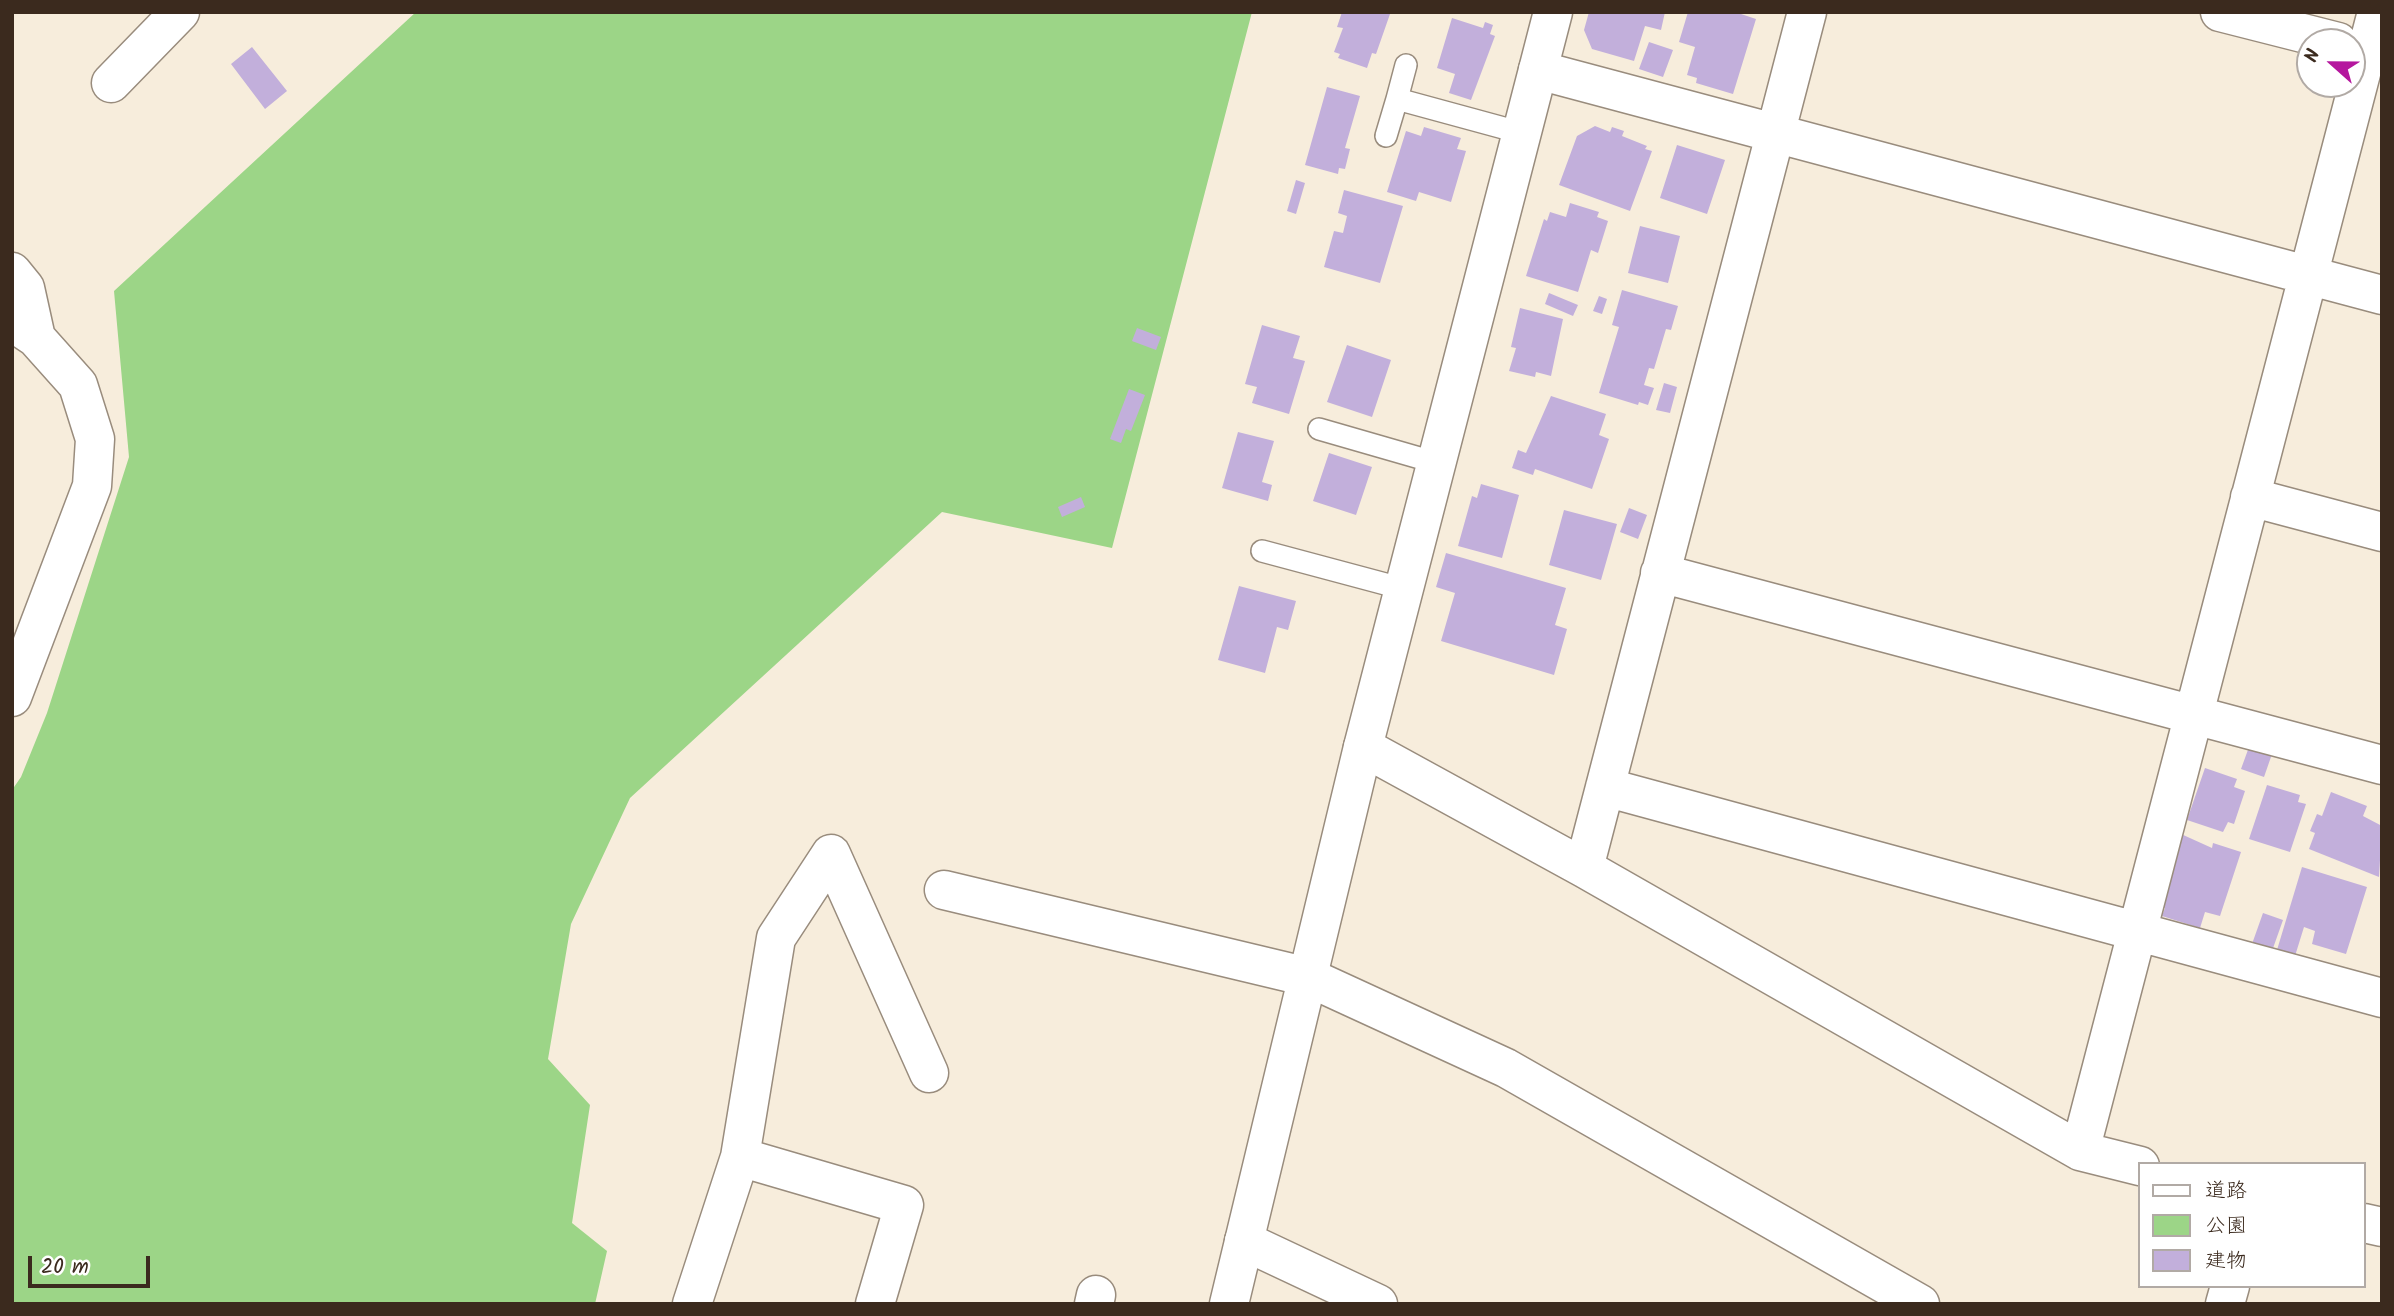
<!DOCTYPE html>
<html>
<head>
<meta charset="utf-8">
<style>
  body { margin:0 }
  #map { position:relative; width:2394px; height:1316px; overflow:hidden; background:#f7eddc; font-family:Kalam,"Klee One",sans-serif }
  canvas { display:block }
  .frame { position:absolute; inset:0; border:14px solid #3b2a1e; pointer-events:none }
  .legend { position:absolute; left:2138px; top:1162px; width:228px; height:126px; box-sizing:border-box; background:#fff; border:2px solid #b1aaa5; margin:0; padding:9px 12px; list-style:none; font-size:21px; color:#3b2a1e }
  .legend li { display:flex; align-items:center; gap:14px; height:35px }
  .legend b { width:35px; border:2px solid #b1aaa5 }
  .north { position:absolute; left:2296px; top:28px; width:70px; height:70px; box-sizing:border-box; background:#fff; border:2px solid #b1aaa5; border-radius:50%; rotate:291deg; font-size:19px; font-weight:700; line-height:28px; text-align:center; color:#3b2a1e }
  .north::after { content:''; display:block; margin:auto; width:24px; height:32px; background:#b5179e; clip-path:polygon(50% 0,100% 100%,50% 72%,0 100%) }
  .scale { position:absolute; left:28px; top:1256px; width:122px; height:32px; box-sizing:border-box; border:4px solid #3b2a1e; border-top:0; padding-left:9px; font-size:21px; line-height:24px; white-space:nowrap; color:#3b2a1e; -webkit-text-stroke:5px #fff; paint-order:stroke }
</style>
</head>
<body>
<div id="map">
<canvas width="2394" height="1316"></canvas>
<div class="frame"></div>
<ul class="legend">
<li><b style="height:9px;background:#fff"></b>道路</li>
<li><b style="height:19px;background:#9cd587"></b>公園</li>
<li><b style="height:19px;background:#c2afdb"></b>建物</li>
</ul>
<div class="north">N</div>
<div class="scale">20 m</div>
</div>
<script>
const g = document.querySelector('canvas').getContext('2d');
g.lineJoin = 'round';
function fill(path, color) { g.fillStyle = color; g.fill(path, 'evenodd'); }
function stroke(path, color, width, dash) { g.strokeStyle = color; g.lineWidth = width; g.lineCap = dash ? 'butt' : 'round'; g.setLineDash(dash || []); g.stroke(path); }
fill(new Path2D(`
  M416,12H1252L1112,548L942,512L630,798L571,924L548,1059L590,1105L572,1223L607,1251L595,1304H12V790L21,777L47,713L129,457L114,291Z`), '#9cd587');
fill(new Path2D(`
  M1342,12L1390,14L1376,54L1372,53L1367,68L1338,58L1340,54L1334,52L1343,28L1337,27Z
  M1589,12H1665L1661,30L1645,26L1634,61L1592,49L1584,30Z
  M1688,12H1735L1756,19L1733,94L1696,83L1697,78L1687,75L1695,47L1679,42Z
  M1452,18L1483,28L1485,22L1493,25L1490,34L1495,36L1471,100L1449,93L1455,74L1437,68Z
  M1649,42L1673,50L1663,77L1639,69Z
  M252,47L287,91L265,109L231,64Z
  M1327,87L1360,96L1345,148L1350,149L1345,169L1339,168L1338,174L1305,165Z
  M1595,126L1610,132L1612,127L1624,131L1622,136L1647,146L1645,149L1652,151L1630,211L1559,185L1577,136Z
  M1424,127L1461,138L1457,149L1466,151L1451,202L1419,192L1416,201L1387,192L1406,131L1421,136Z
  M1677,145L1725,160L1707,214L1660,198Z
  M1296,180L1305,183L1296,214L1287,211Z
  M1344,190L1403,206L1380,283L1324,267L1334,231L1343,233L1347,216L1338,213Z
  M1570,203L1599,212L1597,217L1608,221L1598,253L1591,250L1578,292L1526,276L1544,219L1547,221L1550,212L1566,217Z
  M1640,226L1680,236L1668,283L1628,273Z
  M1622,290L1678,306L1671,330L1666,329L1654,369L1649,368L1644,385L1654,388L1648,405L1639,402L1638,405L1599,393L1619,327L1612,325Z
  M1549,293L1578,305L1573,316L1545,304Z
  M1599,296L1607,299L1602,314L1593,311Z
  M1520,308L1563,319L1551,376L1536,372L1535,377L1509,371L1516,348L1511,347Z
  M1262,325L1300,336L1293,358L1305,361L1289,414L1252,403L1257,387L1245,384Z
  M1137,328L1161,337L1156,350L1132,341Z
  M1347,345L1391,360L1372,417L1327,402Z
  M1664,383L1677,387L1670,413L1656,410Z
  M1129,389L1145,395L1131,431L1126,429L1121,443L1110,439Z
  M1551,396L1606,414L1599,435L1609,439L1592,489L1535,469L1533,475L1512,468L1518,450L1526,453Z
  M1238,432L1274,441L1262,482L1272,485L1268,501L1222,488Z
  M1329,453L1372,467L1356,515L1313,501Z
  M1481,484L1519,495L1502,558L1458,546L1472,496L1477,498Z
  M1081,497L1085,507L1062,517L1058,507Z
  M1629,508L1647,515L1638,539L1620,532Z
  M1564,510L1617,524L1601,580L1549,565Z
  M1446,553L1566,588L1555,625L1567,629L1554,675L1441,641L1455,593L1436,587Z
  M1239,586L1296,601L1288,630L1277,627L1265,673L1218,660Z
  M2249,747L2272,754L2264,777L2241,769Z
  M2205,768L2237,779L2234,787L2245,791L2234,824L2228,822L2223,832L2187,820Z
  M2267,785L2300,795L2298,802L2306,804L2290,852L2249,839Z
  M2331,792L2367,806L2363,816L2382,826L2379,877L2309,849L2315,833L2310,831L2317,814L2322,816Z
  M2181,834L2212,848L2213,843L2241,852L2220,916L2205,912L2200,928L2162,916L2165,908L2157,906Z
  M2302,867L2367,887L2346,954L2312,944L2315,931L2304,927L2295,956L2277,950Z
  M2263,913L2283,920L2272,951L2252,944Z`), '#c2afdb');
const service = new Path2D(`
  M1406,65L1397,99L1522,133
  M1386,136L1397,99
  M1319,429L1437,463
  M1262,551L1404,589`);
const minor = new Path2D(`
  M2220,12L2338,42
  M1538,70L2382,295
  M111,83L180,12
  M12,272L25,288L36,338
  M12,322L36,338L78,385L95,439L92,486L12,697
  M2250,497L2382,532
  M1660,573L2382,765
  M1363,747L1584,868L2080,1151L2140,1166
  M1605,787L2382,998
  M1584,868L1807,12
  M944,890L1308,977L1506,1068L1920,1304
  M2080,1151L2377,12
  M740,1157L904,1205L875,1304
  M2364,1223L2382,1227
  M1244,1241L1378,1304
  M692,1304L740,1157L776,938L831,854L929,1073
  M1094,1304L1096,1295
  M2225,1304L2230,1286`);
const tertiary = new Path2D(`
  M1229,1304L1363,747L1553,12`);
stroke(service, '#998c7d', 24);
stroke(minor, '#998c7d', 41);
stroke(tertiary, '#998c7d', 41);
stroke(service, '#fff', 21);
stroke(minor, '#fff', 38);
stroke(tertiary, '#fff', 38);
</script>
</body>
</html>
